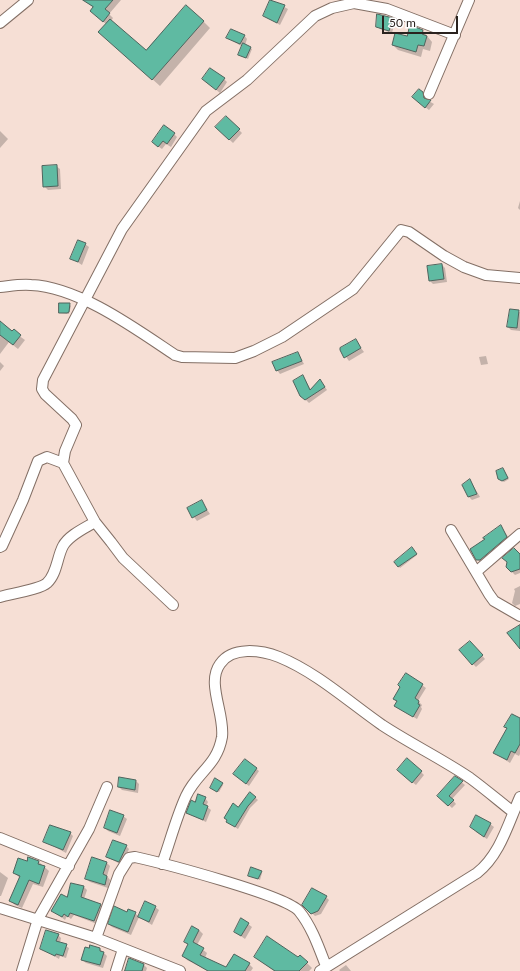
<!DOCTYPE html>
<html>
<head>
<meta charset="utf-8">
<style>
  body { margin:0 }
  #map { position:relative; width:520px; height:971px; overflow:hidden; background:#f6dfd5; font-family:Lato,sans-serif }
  canvas { display:block }
  .scale { position:absolute; left:382px; top:16px; width:76px; height:18px; box-sizing:border-box; border:2px solid #2a221e; border-top:0; padding-left:5px; font-size:12px; line-height:14px; white-space:nowrap; color:#2a221e; -webkit-text-stroke:3px #fff; paint-order:stroke }
</style>
</head>
<body>
<div id="map">
<canvas width="520" height="971"></canvas>
<div class="scale">50 m</div>
</div>
<script>
const g = document.querySelector('canvas').getContext('2d');
g.lineJoin = 'round';
function fill(path, color) { g.fillStyle = color; g.fill(path, 'evenodd'); }
function stroke(path, color, width, dash) { g.strokeStyle = color; g.lineWidth = width; g.lineCap = dash ? 'butt' : 'round'; g.setLineDash(dash || []); g.stroke(path); }
fill(new Path2D(`
  M84,0H121L109,14L113,18L111,21L147,52L203,21L210,28L160,86L99,32L106,24L95,15L94,8Z
  M271,0L288,9L280,25L264,16Z
  M392,19L395,22L392,33L380,29L377,26Z
  M423,31L432,42L430,51L423,49L421,57L398,50L393,45Z
  M244,35L247,39L245,45L252,49L248,59L241,56L243,47L227,38Z
  M203,79H224L227,82L220,93Z
  M420,90L426,96L427,100L434,104L429,110L417,101Z
  M226,117L242,133L233,143L216,127Z
  M0,131L8,139L0,148Z
  M174,134L177,137L171,147L166,144L162,149L156,145Z
  M56,166L60,169L61,189L48,190L44,186Z
  M520,201V210L518,208Z
  M85,244L89,247L82,265L71,258Z
  M442,265L445,268L447,282L433,284L429,280Z
  M69,304L71,306L69,314L60,313Z
  M510,310L520,312V331L511,330L508,327Z
  M0,322L25,340L18,349L9,342L0,354Z
  M355,340L364,352L349,361L341,350Z
  M298,353L304,364L280,374L277,370Z
  M486,356L488,364L481,365L479,357Z
  M0,362L4,366L0,371Z
  M303,376L311,390L323,384L327,390L309,403L305,399Z
  M504,470L509,479L504,482L499,479Z
  M470,480L480,497L472,500L469,497Z
  M202,502L210,514L197,521L188,509Z
  M501,526L510,540L481,563L477,559L486,540Z
  M413,550L417,555L400,568L396,562Z
  M520,556V573L515,575L507,567Z
  M520,586V604L515,606L512,603L515,591L514,589Z
  M473,645L485,659L476,667L473,664Z
  M406,674L426,688L418,701L422,705L421,707L422,709L417,719L395,706L397,702L394,699Z
  M520,720V754L519,756L515,754L510,763L495,753L508,729L505,727Z
  M245,760L259,771L249,786L237,777Z
  M421,772L424,775L416,785L402,774Z
  M455,777L465,785L452,799L456,804L452,808L438,795Z
  M136,781L139,784L138,793L122,790L119,787Z
  M222,784L223,785L219,792L213,789Z
  M250,793L258,800L250,808L238,829L227,822Z
  M205,798L208,802L206,806L211,810L206,822L187,813L196,803Z
  M123,816L127,819L120,836L108,831L105,828Z
  M490,824L494,827L487,839L476,832Z
  M70,833L73,836L66,853L44,841Z
  M126,846L129,849L122,865L107,857Z
  M29,859L39,862L49,871L43,887L33,884L22,908L15,905L10,901L20,878L14,873L27,862Z
  M107,863L110,866L107,876L110,880L108,888L90,882L86,879Z
  M261,871L262,873L260,880L249,875Z
  M0,872L8,878L1,896H0Z
  M72,884L84,887L87,890L84,899L101,905L104,908L97,924L74,915L71,919L67,916L65,920L52,910L67,899Z
  M326,897L329,900L321,914L315,916L304,905Z
  M155,907L159,910L152,925L139,917L131,935L112,927L109,924L127,913L129,910L139,916Z
  M248,924L252,927L245,939L235,932Z
  M199,930L203,934L197,945L207,953L205,958L227,969L249,964L253,968L251,971H208L187,960L183,956L189,946L185,942Z
  M58,935L61,938L60,943L69,948L66,958L60,956L59,959L41,948Z
  M90,949H100L107,956L103,968L86,963L82,960Z
  M300,956L312,968L309,971H274L255,957L299,958Z
  M130,959L144,965L147,968L146,971H124Z
  M346,965L351,971H340L339,970Z`), '#0003');
const building = new Path2D(`
  M83,0H113L105,9L110,13L103,22L90,11L93,7Z
  M270,0L285,5L277,23L263,16Z
  M186,5L204,21L152,80L98,32L110,19L146,50Z
  M377,14L393,18L389,31L376,27Z
  M410,25L423,30L422,34L427,36L424,46L418,45L416,52L392,45L395,33L407,36Z
  M231,29L245,35L240,44L226,38Z
  M243,43L251,47L246,58L238,55Z
  M210,68L225,78L216,90L202,79Z
  M419,89L423,92L424,98L431,100L425,108L412,97Z
  M226,116L240,129L229,140L215,127Z
  M164,125L175,133L167,144L163,141L158,147L152,142Z
  M57,165L58,186L43,187L42,166Z
  M78,240L86,243L78,262L70,259Z
  M442,264L444,279L429,281L427,266Z
  M59,303H70L69,312L67,313H59Z
  M510,309L519,310L517,328L507,327Z
  M0,321L12,331L14,329L21,335L13,345L0,335Z
  M356,339L361,348L344,358L340,350V348Z
  M298,352L302,361L276,371L272,362Z
  M303,375L310,390L320,379L325,387L305,400L300,396L293,381Z
  M503,468L508,478L502,481L498,479L496,471Z
  M470,479L477,494L468,497L462,485Z
  M202,500L207,510L192,518L187,508Z
  M501,525L507,537L480,560H476L470,549L485,539L483,538Z
  M412,547L417,554L398,567L394,562Z
  M514,548L520,554V569L511,572L506,567L507,562L502,558Z
  M520,625V649L507,633Z
  M470,641L483,655L472,665L459,650Z
  M406,673L423,684L415,698L419,701L418,704L420,705L413,717L394,706L397,701L393,699L400,687L398,685Z
  M512,714L520,718V744L515,753L511,751L507,760L493,753L507,728L504,727Z
  M407,758L422,771L412,783L397,770Z
  M245,759L257,768L246,784L233,774Z
  M455,776L463,781L449,796L454,800L448,806L437,796Z
  M119,777L136,780L135,790L118,787Z
  M215,778L223,783L217,792L210,788Z
  M250,792L256,797L248,806L235,827L226,822L227,820L224,818L233,803L238,807Z
  M198,794L206,797L203,804L208,806L203,820L186,813L191,800L195,802Z
  M110,810L124,815L117,833L104,828Z
  M476,815L491,823L484,837L470,827Z
  M50,825L71,832L63,850L43,842Z
  M113,840L127,845L119,862L106,857Z
  M28,857L39,861L38,864L45,866L39,884L29,880L18,905L9,901L20,876L13,873L18,858L27,861Z
  M92,857L107,862L103,874L107,876L105,885L85,879Z
  M251,867L262,871L258,879L248,876Z
  M71,883L84,886L81,897L101,904L94,921L70,913L68,917L64,914L62,917L51,911L61,894L67,897Z
  M312,888L327,896L318,911L311,914L302,905Z
  M145,901L156,906L149,922L138,917Z
  M114,906L127,912L128,909L136,912L128,932L108,924Z
  M241,918L249,923L241,936L234,932Z
  M192,926L199,930L193,942L204,948L200,955L226,967L234,954L250,963L245,971H208L182,956L188,944L184,942Z
  M46,930L59,934L56,941L67,944L63,956L56,954L55,956L40,949Z
  M267,936L298,957L300,955L308,962L299,971H275L254,957Z
  M90,945L100,948V951L104,952L100,965L81,960L85,947L89,948Z
  M129,958L144,964L142,971H125Z`);
fill(building, '#5fbaa2');
stroke(building, '#4e645d', 1);
const street = new Path2D(`
  M0,23L28,0
  M429,94L469,0
  M0,287C10,286 21,284 31,285C79,287 136,329 175,355L182,357L235,358L254,351L282,337L353,289L401,230L409,232L444,256L464,267L486,275L520,278
  M451,530L489,594L494,601L520,616
  M0,547L2,546L23,500L38,461L47,457L63,463
  M476,572L520,534
  M0,597C10,594 41,589 47,583C57,574 57,557 63,546C69,535 85,528 95,522
  M173,605L123,558L111,542L95,522L63,463L65,451L76,425L72,419L45,394L42,389L43,380L122,229L206,111L247,80L315,16L332,8L354,3L387,9L455,35
  M0,838L69,866
  M162,864C170,842 176,818 186,796C197,772 217,766 222,737C225,714 206,683 220,664C232,646 261,650 279,657C316,672 349,702 382,725C411,744 442,759 470,778C485,789 499,801 513,812
  M0,908L96,938L180,971
  M96,938L119,874L129,858L135,857C162,863 285,895 299,911C312,927 319,948 326,966
  M22,971L38,919L89,829L107,787
  M116,971L123,949
  M320,971L477,873C500,855 508,824 520,797`);
stroke(street, '#836f65', 12);
stroke(street, '#fff', 10);
</script>
</body>
</html>
